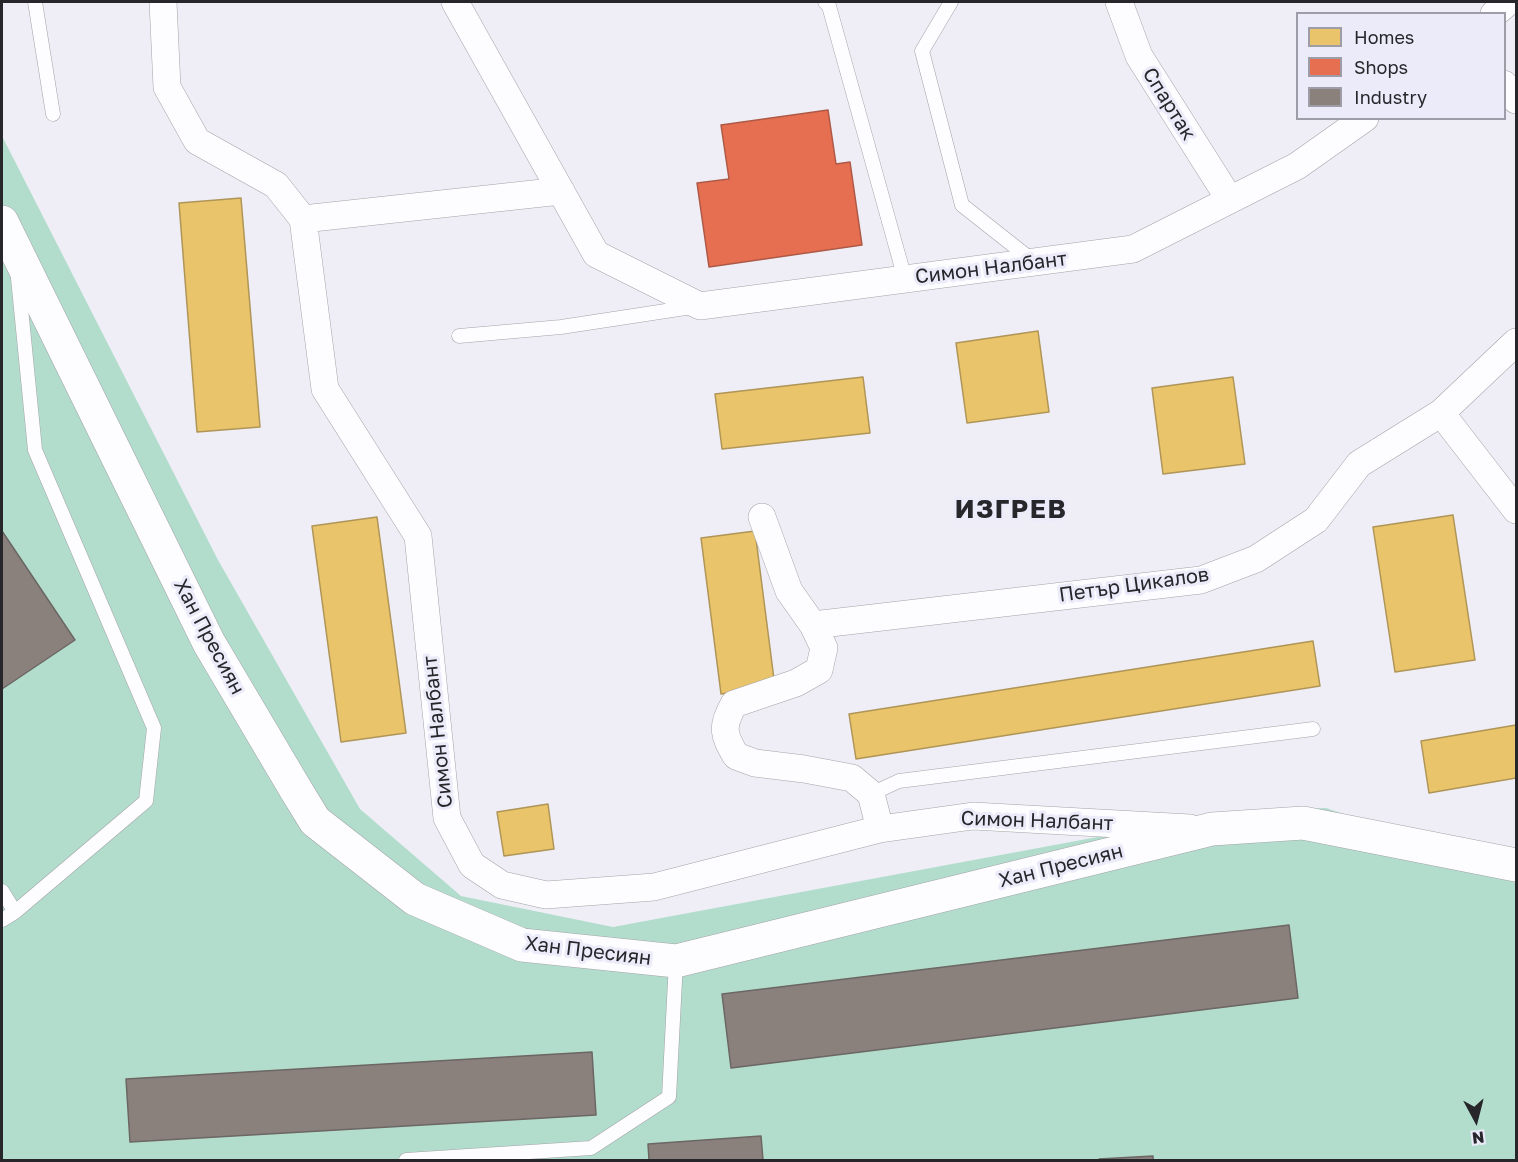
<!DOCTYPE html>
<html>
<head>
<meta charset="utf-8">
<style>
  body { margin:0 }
  #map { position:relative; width:1518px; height:1162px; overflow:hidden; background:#efeef6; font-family:"Golos Text",sans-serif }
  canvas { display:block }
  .frame { position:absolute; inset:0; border:3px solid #27262b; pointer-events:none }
  .legend { position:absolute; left:1296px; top:12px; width:210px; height:108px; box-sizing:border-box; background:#ecebf9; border:2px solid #9d9ca7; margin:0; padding:8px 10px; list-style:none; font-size:18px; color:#27262b }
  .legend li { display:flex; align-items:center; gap:12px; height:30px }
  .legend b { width:30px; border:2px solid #9d9ca7 }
  .north { position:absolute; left:1446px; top:1090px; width:60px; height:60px; -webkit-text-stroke:4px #ecebf9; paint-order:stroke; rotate:173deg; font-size:16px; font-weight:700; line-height:24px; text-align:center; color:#27262b }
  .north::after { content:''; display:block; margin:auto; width:21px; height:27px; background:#27262b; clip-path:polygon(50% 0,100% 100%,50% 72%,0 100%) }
</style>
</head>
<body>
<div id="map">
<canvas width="1518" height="1162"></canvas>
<div class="frame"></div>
<ul class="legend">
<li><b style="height:16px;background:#e9c46a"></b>Homes</li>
<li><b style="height:16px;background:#e76f51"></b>Shops</li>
<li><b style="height:16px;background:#8a817c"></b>Industry</li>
</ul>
<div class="north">N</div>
</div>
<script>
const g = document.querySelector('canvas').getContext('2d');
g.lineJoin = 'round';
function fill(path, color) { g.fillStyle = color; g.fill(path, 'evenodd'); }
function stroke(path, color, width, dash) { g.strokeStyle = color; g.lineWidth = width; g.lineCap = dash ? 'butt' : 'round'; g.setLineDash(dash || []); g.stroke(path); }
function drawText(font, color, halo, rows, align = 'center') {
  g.font = font + ' "Golos Text",sans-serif'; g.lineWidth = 6; g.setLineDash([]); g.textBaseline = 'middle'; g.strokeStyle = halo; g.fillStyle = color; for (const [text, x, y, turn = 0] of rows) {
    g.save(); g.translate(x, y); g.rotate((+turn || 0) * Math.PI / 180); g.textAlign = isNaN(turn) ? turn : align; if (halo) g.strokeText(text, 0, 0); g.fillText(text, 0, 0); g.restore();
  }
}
fill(new Path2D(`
  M2,136L218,560L360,809L461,896L613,927L1232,812L1326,808L1516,872V1160H2Z`), '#b2ddcc');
const homes = new Path2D(`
  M241,198L260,427L197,432L179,203Z
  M1038,331L1049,412L967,423L956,343Z
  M863,377L870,433L722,449L715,394Z
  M1233,377L1245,464L1163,474L1152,388Z
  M1453,515L1475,660L1395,672L1373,527Z
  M377,517L406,733L341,742L312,526Z
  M755,531L775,687L721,694L701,538Z
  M1313,641L1320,686L856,759L849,714Z
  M1516,725V778L1429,793L1421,741Z
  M548,804L554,849L504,856L497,812Z`);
fill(homes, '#e9c46a');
stroke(homes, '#af9557', 1.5);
const shops = new Path2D(`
  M828,110L836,164L850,162L862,245L709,267L697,183L729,179L721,125Z`);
fill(shops, '#e76f51');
stroke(shops, '#ad5946', 1.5);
const industry = new Path2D(`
  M2,531L75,640L2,689Z
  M1289,925L1298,998L731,1068L722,994Z
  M592,1052L596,1115L130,1142L126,1079Z
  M761,1136L763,1160H649L648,1144Z
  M1153,1156V1160H1099V1159Z`);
fill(industry, '#8a817c');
stroke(industry, '#6c6664', 1.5);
const lane = new Path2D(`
  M35,2L53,114
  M825,2L829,6L905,279
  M951,2L922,51L962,205L1033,261
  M459,336L561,327L692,307
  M871,794L899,781L1313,729
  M2,891L15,912
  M2,920L15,912L146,801L154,728L35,450L18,278
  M406,1160L591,1148L669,1097L676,961`);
const street = new Path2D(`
  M163,2L167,87L197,141L276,185L303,219L325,389L418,536L447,818L472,865L502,885L546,895L654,887L880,829L973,816L1190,828
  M455,2L596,254L700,306L1133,249L1297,166L1365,118
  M1119,2L1139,56L1230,200
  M1494,14L1508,2
  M1504,84L1516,100
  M303,219L561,191
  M1441,413L1516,510
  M762,517L789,591L813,625L824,648L819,670L796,683L734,704C721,727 723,734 736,756L755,763L804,769L852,778L871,794L880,829
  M813,625L1201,580L1256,559L1316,520L1359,464L1441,413L1516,342`);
const secondary = new Path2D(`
  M2,222L209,643L296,790L315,821L415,899L522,945L676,961L1212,829L1303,823L1516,865`);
stroke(lane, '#a3a3a8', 15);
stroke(street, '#a3a3a8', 28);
stroke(secondary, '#a3a3a8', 34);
stroke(lane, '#fdfcfe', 14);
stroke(street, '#fdfcfe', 27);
stroke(secondary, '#fdfcfe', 33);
drawText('20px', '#27262b', '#ecebf9', [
  ["Спартак",1169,104,58],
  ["Симон Налбант",991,268,-7],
  ["Петър Цикалов",1134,585,-8],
  ["Хан Пресиян",209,637,62],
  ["Симон Налбант",438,732,-96],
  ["Симон Налбант",1037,821,2],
  ["Хан Пресиян",1061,866,-14],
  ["Хан Пресиян",588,951,7]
]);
g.letterSpacing = '1.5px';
drawText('bold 26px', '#27262b', '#ecebf9', [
  ["ИЗГРЕВ",1011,510]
]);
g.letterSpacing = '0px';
</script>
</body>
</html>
